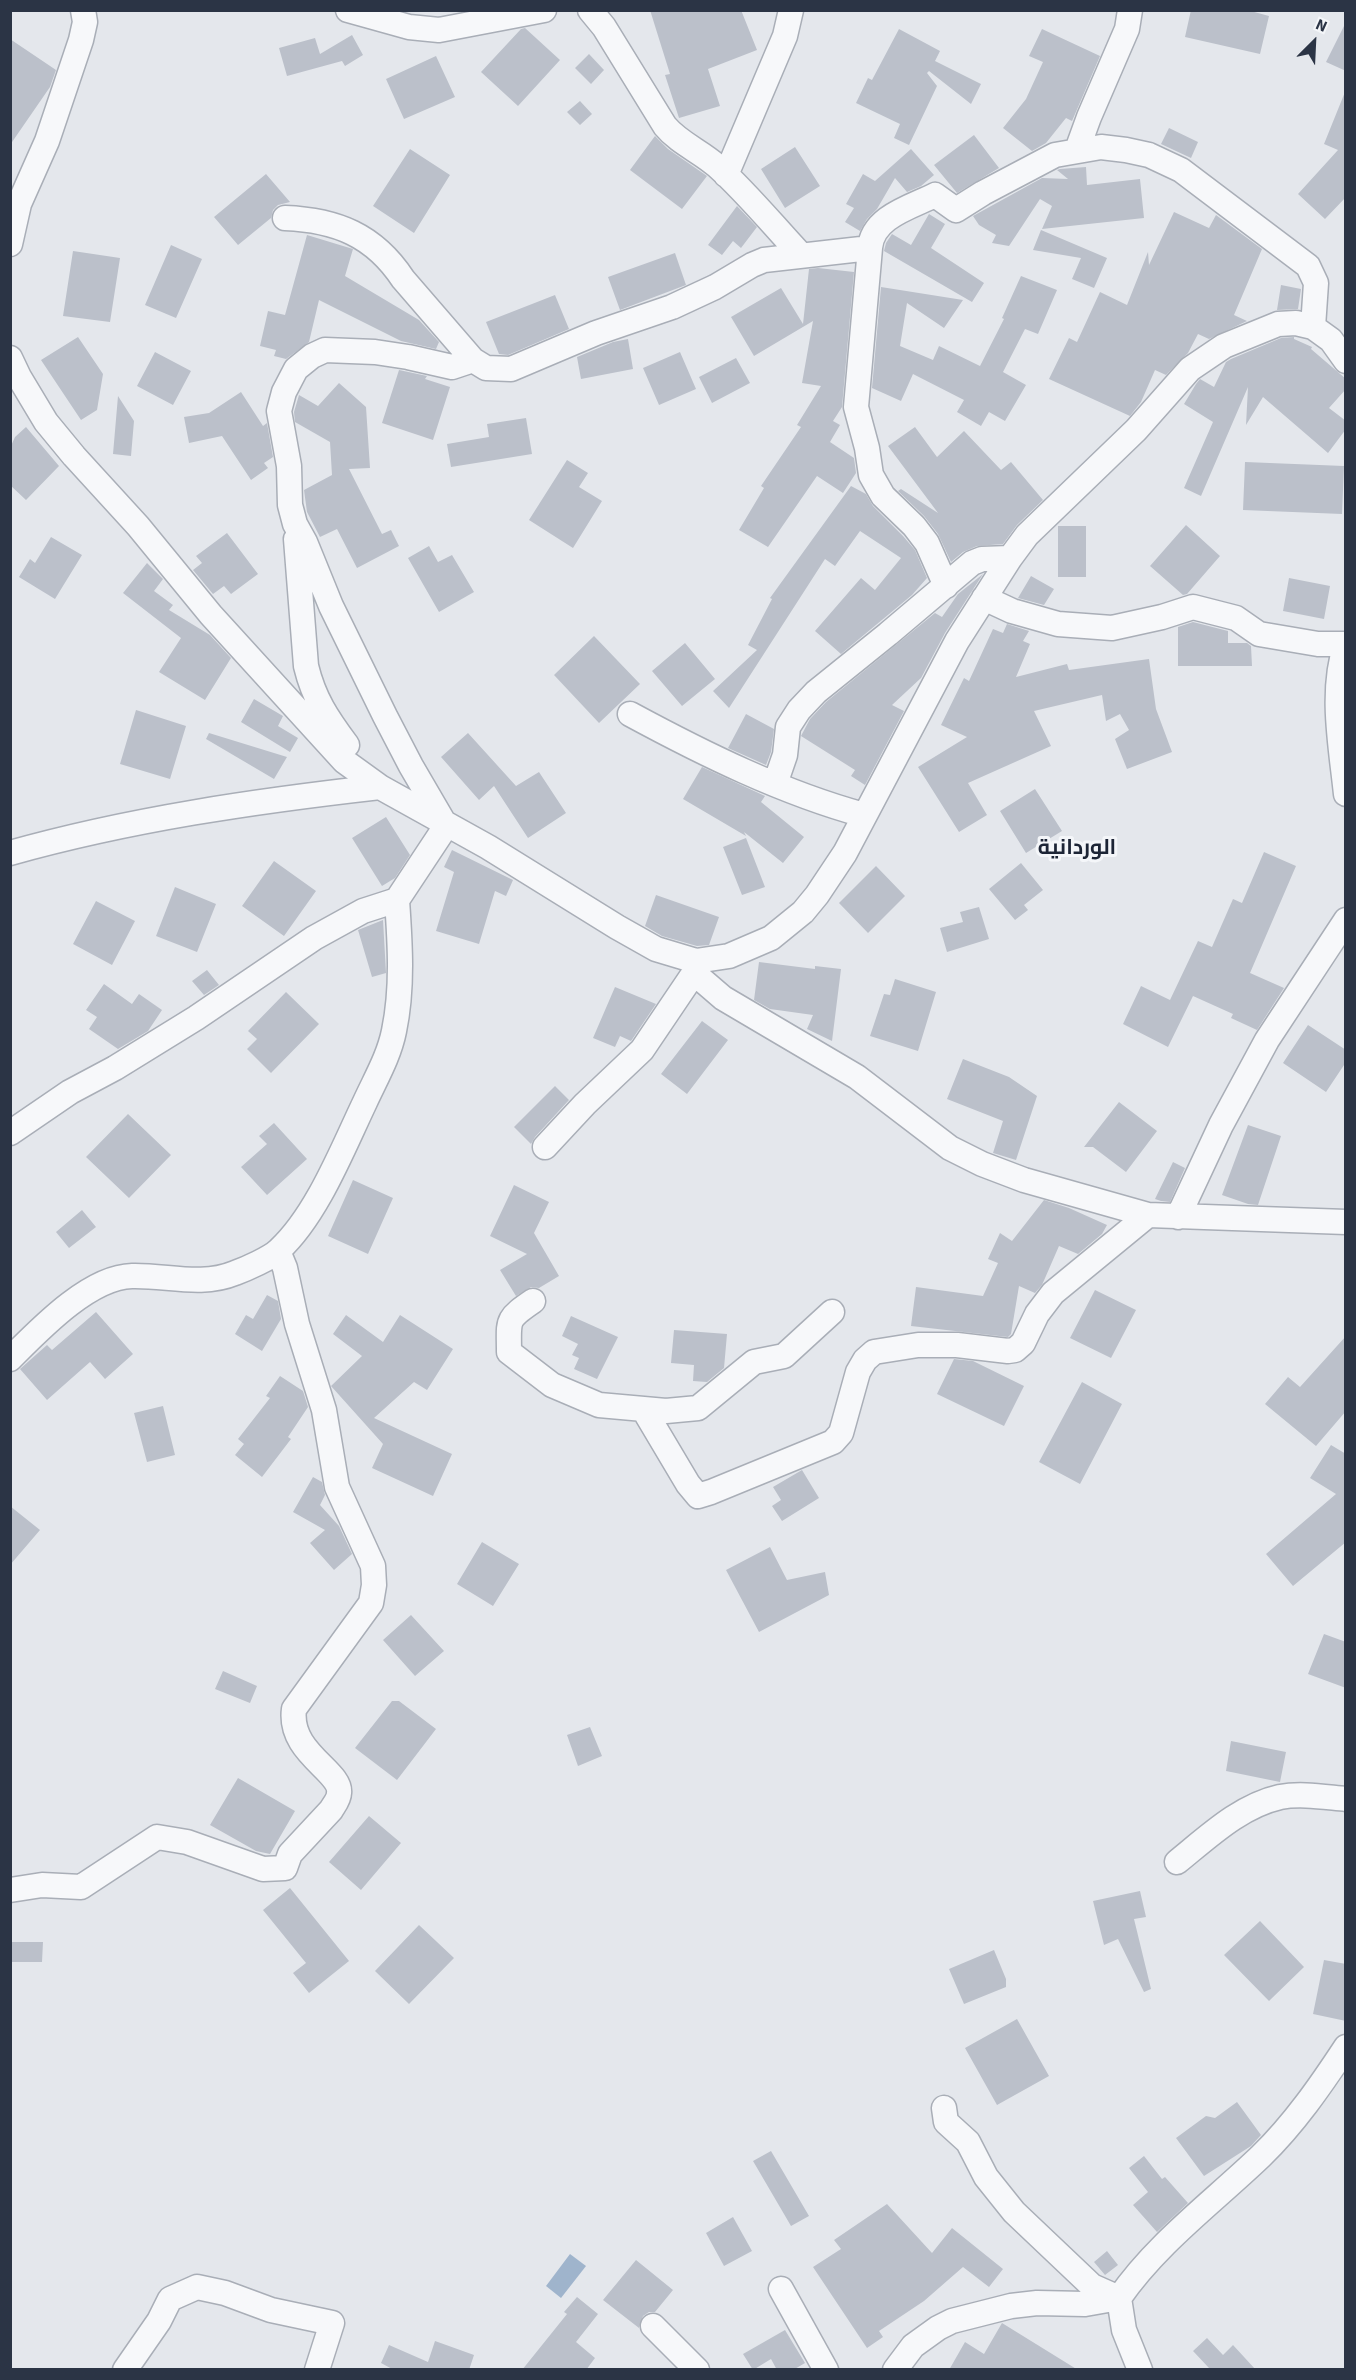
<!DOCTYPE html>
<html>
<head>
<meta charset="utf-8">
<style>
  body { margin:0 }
  #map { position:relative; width:1356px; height:2380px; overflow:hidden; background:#e4e7ec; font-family:"Source Sans 3",sans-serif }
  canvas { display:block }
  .frame { position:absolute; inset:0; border:12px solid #2b3445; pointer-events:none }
  .north { position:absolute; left:1284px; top:12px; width:60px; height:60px; -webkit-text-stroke:4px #f4f6f9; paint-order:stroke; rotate:24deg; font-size:16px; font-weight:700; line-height:24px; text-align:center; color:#2b3445 }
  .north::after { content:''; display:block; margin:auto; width:21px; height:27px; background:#2b3445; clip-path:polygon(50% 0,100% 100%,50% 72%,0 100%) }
</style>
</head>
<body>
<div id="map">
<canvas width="1356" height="2380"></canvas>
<div class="frame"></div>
<div class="north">N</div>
</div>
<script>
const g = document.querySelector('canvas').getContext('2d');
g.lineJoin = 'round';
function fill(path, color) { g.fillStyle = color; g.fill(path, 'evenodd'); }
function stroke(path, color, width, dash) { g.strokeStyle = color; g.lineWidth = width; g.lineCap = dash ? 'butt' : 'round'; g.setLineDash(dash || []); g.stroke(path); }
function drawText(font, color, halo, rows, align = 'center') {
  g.font = font + ' "Source Sans 3",Cairo,sans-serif'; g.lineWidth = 6; g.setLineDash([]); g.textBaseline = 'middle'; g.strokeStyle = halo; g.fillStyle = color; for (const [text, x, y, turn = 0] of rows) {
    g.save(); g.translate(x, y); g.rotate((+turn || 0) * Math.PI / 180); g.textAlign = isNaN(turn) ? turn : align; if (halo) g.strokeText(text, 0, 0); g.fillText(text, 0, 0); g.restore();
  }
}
fill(new Path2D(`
  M570,2254L586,2266L561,2298L546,2286Z`), '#9fb4cc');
fill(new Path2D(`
  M650,10H741L757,50L708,69L720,106L679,118L665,75L670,74Z
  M1191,10H1247L1269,16L1260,54L1185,37Z
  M1346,22V71L1326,62Z
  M525,28L560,60L518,106L481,72L521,29Z
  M899,29L940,51L935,61L981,84L971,104L929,71L927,73L937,86L909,145L894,138L900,124L856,103L868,78L872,80Z
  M1042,29L1100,56L1072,121L1066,118L1046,143L1032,151L1003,128L1026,99L1043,62L1029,56Z
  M352,35L363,55L345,66L342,61L287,76L279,48L315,38L320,54Z
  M10,39L56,70L50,87L10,145Z
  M589,54L604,70L591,84L575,68Z
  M436,56L455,97L404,119L386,79Z
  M1345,92L1346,197L1325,219L1298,194L1338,150L1324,144Z
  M580,101L592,114L580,125L567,112Z
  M1169,128L1198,142L1191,158L1161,144Z
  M974,135L999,168L957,193L934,165Z
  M655,136L668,149L707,176L682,209L630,170Z
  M795,147L820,186L785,208L761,169Z
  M410,149L450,175L414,233L373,206Z
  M911,149L934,175L921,186L907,192L895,178L877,209L867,219L860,231L845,222L854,208L846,204L863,174L875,181Z
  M1086,167L1087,185L1140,179L1144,218L1042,229L1052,206L1040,199L1009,246L992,243L996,235L979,225L973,216L1042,178L1068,179L1057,170L1060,169Z
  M266,174L290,202L278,205L273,210L271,218L238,245L214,217Z
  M737,206L757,227L741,248L733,241L722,255L708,245Z
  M1174,212L1209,228L1216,215L1262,249L1234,315L1247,321L1209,339L1198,334L1188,353L1166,375L1155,370L1141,402L1130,416L1049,379L1069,338L1077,342L1100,292L1127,305L1148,252L1149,265Z
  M929,214L945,224L931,248L984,283L972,302L884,251L886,243L892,234L911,245Z
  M1041,230L1107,258L1094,288L1072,279L1081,258L1033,250Z
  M307,235L353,249L345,276L419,320L439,342L436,349L401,341L319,300L309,342L286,359L274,356L276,350L260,346L268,311L285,315Z
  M171,245L202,259L176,318L145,305Z
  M73,251L120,258L110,322L63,316Z
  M675,253L686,285L620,310L608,277Z
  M818,268L854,272L842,407L833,421L840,425L830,442L854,458L856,473L843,493L817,476L768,547L739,530L764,488L761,486L801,427L797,425L821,386L802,383L813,321L754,356L731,317L781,288L803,324L809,269Z
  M1021,276L1057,290L1038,334L1025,329L1003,372L1026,385L1005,421L989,412L981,426L957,412L964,400L913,374L901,401L872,388L881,287L963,300L944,328L907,303L900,346L933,360L939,346L980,366L1004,319L1002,318Z
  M1281,285L1301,289L1298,309L1277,310Z
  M555,295L569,329L508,355L499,354L486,322Z
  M78,337L103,374L97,410L81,420L41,360Z
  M1294,337V339L1312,347L1311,349L1346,379V389L1329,408L1346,421V429L1328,453L1263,397L1246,425L1248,387L1201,496L1184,488L1213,422L1184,404L1196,384L1200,379L1214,387L1226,362L1231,359L1281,338Z
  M628,339L633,369L581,379L577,357L613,342Z
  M155,352L191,371L173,405L137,386Z
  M680,352L696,389L659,405L643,368Z
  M736,358L750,383L712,403L699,377Z
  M399,370L427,376L425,379L450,387L433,440L382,423Z
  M339,383L366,407L370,468L349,469L382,534L391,530L399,546L357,568L337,529L320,537L307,512L304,490L332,475L330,442L295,422L294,412L299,395L318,406Z
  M241,392L263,426L267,423L273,457L264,463L268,468L251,480L222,436L189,443L184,417L209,413Z
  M118,396L134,421L131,456L113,454Z
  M526,418L532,454L451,467L447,444L489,437L487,424Z
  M26,427L59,466L26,500L10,485V448L15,437Z
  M915,427L937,457L964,431L1001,470L1011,462L1043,500L1017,525L1003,544L977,546L963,552L951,562L938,534L924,516L898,491L901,489L938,513L888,446Z
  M567,460L588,473L579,487L602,501L573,548L529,520Z
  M1245,462L1344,466L1342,514L1243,510Z
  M851,486L866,494L873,506L903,536L915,550L927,578L912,595L841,654L815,631L861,578L875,590L901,558L860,531L835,566L825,559L729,708L713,691L757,650L748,645L772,599L770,598Z
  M1186,525L1220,556L1187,594L1183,595L1150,566Z
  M1058,526H1086V577H1058Z
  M227,533L258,574L231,594L224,586L213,594L193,570L202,563L196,556Z
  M51,537L82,555L55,599L19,577L30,559L35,563Z
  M429,546L438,562L452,555L474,592L439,612L408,558Z
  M147,563L163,579L154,591L173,605L169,610L210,635L231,658L205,700L159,672L181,638L123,593Z
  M983,574L945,633L921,678L892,705L904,711L865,785L851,776L855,770L801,736L810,719L826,702L935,613L942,617L958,594Z
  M1031,576L1054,589L1044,605L1018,598Z
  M1289,578L1330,586L1324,619L1283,611Z
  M1193,622L1228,631V643H1247L1251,646L1252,666H1178V627Z
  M1007,624L1029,631L1023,641L1030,644L1016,677L1067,664L1069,670L1149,659L1156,709L1172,752L1127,769L1115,739L1129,730L1120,714L1106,721L1102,695L1034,711L1051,746L968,783L987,815L959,832L918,767L967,737L941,725L964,678L969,681L993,629L1003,633Z
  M594,636L640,684L599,723L554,675Z
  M685,643L715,679L682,706L652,671Z
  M254,699L283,716L278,726L298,738L290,752L241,722Z
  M136,710L186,726L170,779L120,764Z
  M746,714L774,729L771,752L766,765L728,748Z
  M209,733L287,757L274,779L206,739Z
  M468,733L516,786L539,772L566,813L528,838L494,786L479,800L441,757Z
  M702,767L765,796L761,802L804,837L783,863L744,832L746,836L683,799Z
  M1035,789L1062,831L1026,853L1000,811Z
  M386,817L410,855L395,878L382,886L352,838Z
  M746,838L765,887L742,895L723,847Z
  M452,850L513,880L506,896L495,891L479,944L436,931L454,872L444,867Z
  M1264,852L1296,866L1250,973L1284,988L1257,1030L1231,1018L1233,1014L1193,996L1168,1047L1123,1024L1141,986L1170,1000L1198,941L1212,947L1233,899L1242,903Z
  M274,861L316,891L284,936L242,906Z
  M1021,863L1043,890L1024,905L1028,910L1015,920L989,889Z
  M876,866L905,896L868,933L839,903Z
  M175,887L216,904L197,952L156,936Z
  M656,895L719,917L709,945L697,946L662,936L645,926Z
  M96,901L135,921L112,965L73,944Z
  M979,907L989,939L947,952L940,928L963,922L960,912Z
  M383,920L386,973L372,977L358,930Z
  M759,962L815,969V966L841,969L832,1041L807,1029L813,1015L770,1009L754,1000Z
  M207,970L219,985L204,995L192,981Z
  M895,979L936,992L918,1051L870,1036L884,994L890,995Z
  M104,984L132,1004L139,994L162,1010L148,1031L118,1049L89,1029L97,1017L86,1010Z
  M615,987L656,1004L631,1041L620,1036L615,1047L593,1038Z
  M286,992L319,1024L271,1073L247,1049L257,1039L248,1031Z
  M702,1021L728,1040L687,1094L661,1074Z
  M1308,1025L1346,1050V1062L1326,1092L1283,1063Z
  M963,1059L1009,1077L1037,1096L1016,1160L993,1153L1003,1121L947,1099Z
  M555,1086L569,1100L535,1137L531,1144L514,1127Z
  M1119,1102L1157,1131L1126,1172L1093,1147H1084Z
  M128,1114L171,1155L129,1198L86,1157Z
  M274,1123L307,1159L267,1195L241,1167L267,1144L259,1136Z
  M1248,1125L1281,1136L1258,1205L1248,1204L1222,1195Z
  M1173,1162L1185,1168L1170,1202L1161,1201L1155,1199Z
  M353,1180L393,1198L368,1254L328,1236Z
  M514,1185L549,1202L534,1233L559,1276L539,1288L531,1287L516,1296L500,1270L527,1254L490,1236Z
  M1044,1200L1069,1208L1107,1225L1102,1234L1078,1254L1059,1246L1042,1285L1035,1293L1019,1286L1011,1334L1008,1337L911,1326L916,1287L983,1296L998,1263L988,1259L1000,1233L1012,1241Z
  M82,1210L96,1227L69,1248L56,1232Z
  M1095,1290L1136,1310L1111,1358L1070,1338Z
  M267,1295L278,1301L281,1319L262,1351L235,1334L246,1315L253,1319Z
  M96,1312L133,1354L105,1379L90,1362L47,1400L20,1369L47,1345L52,1350Z
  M346,1315L383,1342L400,1315L453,1349L427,1390L414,1382L374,1418L452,1454L433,1496L372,1468L383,1444L331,1386L362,1356L333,1334Z
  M571,1316L618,1337L597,1379L574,1369L579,1358L572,1355L578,1344L562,1336Z
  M674,1330L727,1334L724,1368L707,1382L693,1381L694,1365L671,1363Z
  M1346,1336V1411L1316,1446L1265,1404L1288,1377L1300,1387Z
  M954,1359L973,1361L1024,1386L1004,1426L937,1394Z
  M280,1376L303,1391L308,1407L288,1437L291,1439L262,1477L235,1455L244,1444L238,1439L270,1398L266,1396Z
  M1082,1382L1122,1404L1080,1484L1039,1462Z
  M163,1406L175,1455L147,1462L134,1413Z
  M1331,1445L1346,1454V1542L1293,1586L1266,1554L1336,1494L1310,1478Z
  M802,1470L819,1498L782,1521L772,1506L781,1500L773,1487Z
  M313,1477L322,1482L325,1495L320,1505L339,1526L352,1554L334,1570L310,1543L325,1530L293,1512Z
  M10,1506L40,1530L10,1565Z
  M482,1542L519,1564L493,1606L457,1584Z
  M770,1547L787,1580L825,1572L829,1595L759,1632L726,1570Z
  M411,1615L444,1651L415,1676L383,1640Z
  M1324,1634L1346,1642V1688L1308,1674Z
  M223,1671L257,1686L250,1703L215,1689Z
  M392,1701H399L436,1729L397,1780L355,1748Z
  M590,1727L602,1756L578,1766L567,1735Z
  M1231,1741L1286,1752L1280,1782L1226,1771Z
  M238,1778L295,1811L270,1854L256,1851L210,1825Z
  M369,1816L401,1843L361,1890L329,1862Z
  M290,1888L349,1961L309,1993L293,1973L306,1963L263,1910Z
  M1140,1891L1146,1917L1134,1919L1151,1989L1144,1992L1118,1939L1104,1945L1093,1901Z
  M1260,1921L1304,1967L1269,2001L1224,1955Z
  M419,1925L454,1958L409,2004L375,1971Z
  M10,1942H43L42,1962H10Z
  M994,1950L1006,1979V1987L964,2004L949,1969Z
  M1324,1960L1346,1964V2021L1313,2014Z
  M1017,2019L1049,2076L997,2105L965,2048Z
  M1237,2102L1261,2135L1251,2146L1204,2176L1176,2138L1206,2116L1215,2118Z
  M771,2151L809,2216L791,2226L753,2161Z
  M1144,2156L1162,2179L1165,2177L1188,2203L1157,2232L1133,2205L1148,2192L1129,2168Z
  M887,2204L932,2253L952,2228L1003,2269L989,2287L963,2267L924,2301L879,2331L883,2337L867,2348L813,2267L841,2249L834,2240Z
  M733,2217L752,2251L724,2266L706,2233Z
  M1107,2251L1118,2265L1105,2275L1094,2262Z
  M636,2260L673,2290L655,2312H649L643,2316L639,2328L603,2300Z
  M577,2297L598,2314L576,2342L595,2358L586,2370H522L567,2314L564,2312Z
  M1002,2323L1078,2370H949L965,2342L984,2354Z
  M785,2330L805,2363L793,2370H777L771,2359L753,2370L743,2354Z
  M1207,2338L1223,2355L1233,2345L1256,2370H1208L1209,2368L1193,2351Z
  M435,2341L474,2355L469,2370H394L381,2363L389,2345L428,2362Z`), '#bbc0ca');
const minor = new Path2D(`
  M348,10L409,27L439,30L544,10
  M590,10L604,27L665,126C679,143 700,151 717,166C747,193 773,225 801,255
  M1077,150L1089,117L1127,29L1130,10
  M726,175L785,36L791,10
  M285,218C336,220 374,235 403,279L473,360L486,368L511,369L596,333L672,307L715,287L752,265L764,260L870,248C872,217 911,207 935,195L956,210L983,193L1055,155L1101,147L1126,150L1149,155L1181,170L1308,266L1316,283L1313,327
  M10,244L19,204L47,141L81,40L85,22L83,10
  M870,248L856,407L867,448L871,475L883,496L914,526L927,543L946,586
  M10,358L19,377L46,422L74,456L138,526L211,615L344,761L380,787L488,847L617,927L656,949L696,961L729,956L771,938L803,912L817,895L845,853L957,641L1010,558L1027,535L1136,430L1190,369L1224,346L1278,324L1296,323L1313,327L1331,340L1346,361
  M296,539L306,666C314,699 327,718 347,745
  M984,598L1012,611L1058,624L1112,628L1162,617L1193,607L1236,618L1259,634L1318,644H1346
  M1346,644C1330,691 1341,746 1346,794
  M630,714C704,754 783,793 864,815
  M775,784L785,755L788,727L799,710L816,692L888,634L972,563L982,559L1010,558
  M10,853C131,819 256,801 380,787
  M694,973L723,998L857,1077L950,1148L982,1164L1024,1180L1148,1215L1346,1222
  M10,1133L70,1092L115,1068L196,1018L314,938L363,911L397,900L446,826L411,766L385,716L331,606L305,542L295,524L290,505L289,466L279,411L284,392L296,369L312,356L325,350L375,352L408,357L452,367L473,360
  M545,1147L585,1104L642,1050L694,973L696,961
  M1178,1217L1221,1125L1267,1040L1346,920
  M533,1301C505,1320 509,1320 509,1352L552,1385L599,1405L666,1411L698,1408L754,1362L784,1356L832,1312
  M10,1359C39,1330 89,1277 132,1276C167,1275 201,1287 235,1273C246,1269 271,1258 279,1250C317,1215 343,1148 365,1102C376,1078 389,1056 394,1031C403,988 400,943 397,900
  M644,1410L688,1484L698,1496L711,1492L833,1442L841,1433L858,1372L865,1360L874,1352L918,1345H957L1008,1351L1015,1350L1023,1343L1037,1314L1053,1293L1148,1215
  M1177,1862C1208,1837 1240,1806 1280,1797C1301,1793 1324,1797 1346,1799
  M10,1890L42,1885L81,1887L157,1837L187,1842L263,1869L285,1868L290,1854L331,1810C334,1805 339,1799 339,1793C342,1771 288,1753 294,1709L371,1603L374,1585L373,1566L337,1487L324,1410L297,1324L285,1268L278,1251
  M944,2108L946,2122L968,2142L986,2177L1014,2212L1092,2286L1119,2298
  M781,2289L826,2370
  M1119,2298L1124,2330L1140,2370
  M653,2326L697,2370
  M125,2370L159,2321L170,2299L197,2287L225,2293L271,2310L332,2323L317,2370
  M895,2370L913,2346L938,2328L952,2321L1011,2306L1037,2303L1085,2304L1119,2298C1157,2243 1213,2202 1261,2156C1294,2124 1321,2085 1346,2047`);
stroke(minor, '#a9aeb7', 27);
stroke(minor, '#f7f8fa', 24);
drawText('bold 21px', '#1d2536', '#f4f6f9', [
  ["الوردانية",1077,849]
]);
</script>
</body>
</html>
